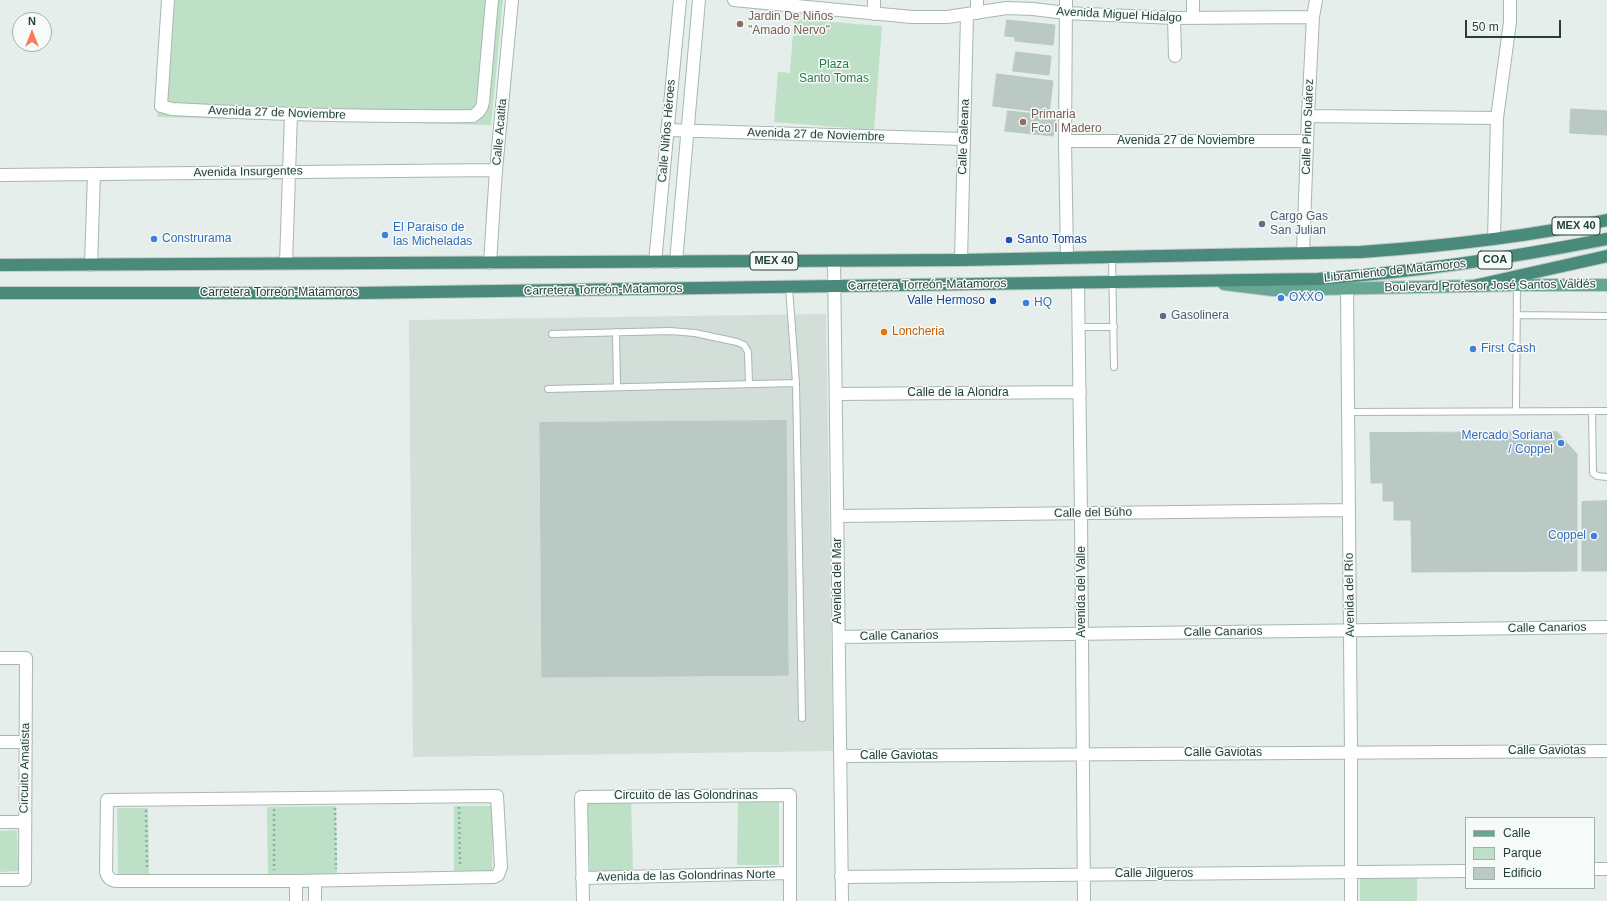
<!DOCTYPE html>
<html>
<head>
<meta charset="utf-8">
<style>
  body { margin:0 }
  #map { position:relative; width:1607px; height:901px; overflow:hidden; background:#e5eeea; font-family:Helvetica,sans-serif }
  canvas { display:block }
  .legend { position:absolute; left:1465px; top:817px; width:130px; height:72px; box-sizing:border-box; background:#f6faf8; border:1px solid #a2b0ac; margin:0; padding:5px 7px; list-style:none; font-size:12px; color:#234139 }
  .legend li { display:flex; align-items:center; gap:8px; height:20px }
  .legend b { width:20px; border:1px solid #a2b0ac }
  .north { position:absolute; left:12px; top:12px; width:40px; height:40px; box-sizing:border-box; background:#f6faf8; border:1px solid #a2b0ac; border-radius:50%; rotate:0deg; font-size:11px; font-weight:700; line-height:16px; text-align:center; color:#234139 }
  .north::after { content:''; display:block; margin:auto; width:14px; height:18px; background:#f77d5a; clip-path:polygon(50% 0,100% 100%,50% 72%,0 100%) }
  .scale { position:absolute; left:1465px; top:20px; width:96px; height:18px; box-sizing:border-box; border:2px solid #234139; border-top:0; padding-left:5px; font-size:12px; line-height:14px; white-space:nowrap; color:#234139; -webkit-text-stroke:3px #f6faf8; paint-order:stroke }
</style>
</head>
<body>
<div id="map">
<canvas width="1607" height="901"></canvas>
<ul class="legend">
<li><b style="height:5px;background:#67a694"></b>Calle</li>
<li><b style="height:11px;background:#bde0c6"></b>Parque</li>
<li><b style="height:11px;background:#bac9c3"></b>Edificio</li>
</ul>
<div class="north">N</div>
<div class="scale">50 m</div>
</div>
<script>
const g = document.querySelector('canvas').getContext('2d');
g.lineJoin = 'round';
function fill(path, color) { g.fillStyle = color; g.fill(path, 'evenodd'); }
function stroke(path, color, width, dash) { g.strokeStyle = color; g.lineWidth = width; g.lineCap = dash ? 'butt' : 'round'; g.setLineDash(dash || []); g.stroke(path); }
function drawText(font, color, halo, rows, align = 'center') {
  g.font = font + ' Helvetica,sans-serif'; g.lineWidth = 3; g.setLineDash([]); g.textBaseline = 'middle'; g.strokeStyle = halo; g.fillStyle = color; for (const [text, x, y, turn = 0] of rows) {
    g.save(); g.translate(x, y); g.rotate((+turn || 0) * Math.PI / 180); g.textAlign = isNaN(turn) ? turn : align; if (halo) g.strokeText(text, 0, 0); g.fillText(text, 0, 0); g.restore();
  }
}
fill(new Path2D(`
  M826,314L833,751L413,757L409,320Z`), '#d3ded9');
fill(new Path2D(`
  M171,0H503L491,125L157,117Z
  M794,19L882,26L874,130L774,122L778,72L790,73Z
  M738,799H779V865H737Z
  M631,800L633,870L590,871L587,801Z
  M336,806L337,876L268,877L267,807Z
  M454,806H493L492,873H454Z
  M117,808H148L149,874H118Z
  M17,830L18,871L0,872V831Z
  M1417,877V901H1360V878Z`), '#bde0c6');
const building = new Path2D(`
  M1007,20L1055,25L1053,45L1015,41V37L1005,36Z
  M1016,52L1051,56L1049,75L1013,71Z
  M997,74L1053,81L1049,113L993,106Z
  M1571,109L1607,111V135L1570,133Z
  M1008,111L1056,116L1053,136L1005,131Z
  M786,421L788,675L542,677L540,423Z
  M1557,432L1577,454V571L1412,572L1411,520H1394V501H1383V483H1371L1370,433Z
  M1607,501V571H1582V502Z`);
fill(building, '#bac9c3');
stroke(building, '#b6c9c1', 1);
const service = new Path2D(`
  M1112,258L1114,367
  M789,287L796,383L802,718
  M1517,315L1607,316
  M1078,327H1114
  M616,332L617,387
  M552,334L670,331L695,333L737,342L744,345L748,352L749,384
  M548,389L796,383
  M1516,411L1517,285
  M1592,411L1593,473L1597,476L1607,477
  M1348,412L1607,411`);
const minor = new Path2D(`
  M168,0L161,106L172,109C272,114 372,117 473,116C479,112 482,109 483,102L492,0
  M734,0L912,17H947L1007,8L1033,9L1066,13L1174,18L1313,17
  M874,0V14
  M1066,0L1065,141L1067,258
  M1193,0V18
  M977,13V0
  M1174,18L1175,56
  M1308,116L1497,118
  M667,130L964,139
  M1065,141H1307
  M0,175L496,170
  M1494,239L1497,118L1510,22V0
  M1303,253L1308,116L1313,17L1316,0
  M961,260L967,15
  M834,261L842,901
  M655,262L680,0
  M676,262L699,0
  M286,263L291,114
  M490,263L496,170L512,0
  M91,265L94,174
  M1078,283L1081,514L1084,901
  M1347,289L1351,752V901
  M836,394L1080,392
  M838,516L1349,510
  M839,637L1607,627
  M0,658H26L25,880H0
  M0,742H26
  M840,756L1607,751
  M497,796L501,867L498,875L494,877L296,881H116C110,880 108,878 106,872L107,800Z
  M0,822H25
  M1594,869H1607
  M841,877L1466,871
  M582,878L789,873
  M296,881V901
  M315,881V901
  M583,901L581,797L790,795V901`);
const primary = new Path2D(`
  M1224,284L1273,290L1517,285H1607`);
const trunk = new Path2D(`
  M0,265L961,260L1361,252C1444,246 1526,237 1607,220
  M1473,286L1607,256
  M0,293H359L1318,279C1417,272 1510,258 1607,239`);
stroke(service, '#a7b7b1', 8);
stroke(minor, '#a7b7b1', 14);
stroke(primary, '#c1cac8', 14);
stroke(trunk, '#c1cac8', 14);
stroke(new Path2D(`
  M459,807L460,866
  M335,808L336,869
  M274,809V870
  M146,810L147,869`), '#84b3a3', 2.5, [2, 3]);
stroke(service, '#fff', 6);
stroke(minor, '#fff', 12);
stroke(primary, '#67a694', 12);
stroke(trunk, '#4a8a7a', 12);
for (const [x, y, r, color] of [
  [740,24,4,"#8d6e63"],
  [1023,122,4,"#8d6e63"],
  [1262,224,4,"#5c6f8a"],
  [385,235,4,"#3f7fe0"],
  [154,239,4,"#3f7fe0"],
  [1009,240,4,"#1a4fb4"],
  [1281,298,4,"#3f7fe0"],
  [993,301,4,"#1a4fb4"],
  [1026,303,4,"#3f7fe0"],
  [1163,316,4,"#5c6f8a"],
  [884,332,4,"#e8710a"],
  [1473,349,4,"#3f7fe0"],
  [1561,443,4,"#3f7fe0"],
  [1594,536,4,"#3f7fe0"]
]) { const dot = new Path2D(); dot.arc(x, y, r, 0, 2 * Math.PI); g.fillStyle = color; g.fill(dot); stroke(dot, '#f6faf8', 1.5); }
for (const [x, y, w] of [
  [1576,226,48],
  [1495,260,34],
  [774,261,48]
]) { const box = new Path2D(); box.roundRect(x - w / 2, y - 9, w, 18, 3); g.fillStyle = '#f6faf8'; g.fill(box); stroke(box, '#234139', 1); }
drawText('bold 11px', '#234139', null, [
  ["MEX 40",1576,226],
  ["COA",1495,260],
  ["MEX 40",774,261]
]);
drawText('12px', '#234139', '#f6faf8', [
  ["Avenida Miguel Hidalgo",1119,15,3],
  ["Avenida 27 de Noviembre",277,113,2],
  ["Calle Pino Suárez",1308,127,-88],
  ["Calle Niños Héroes",667,131,-85],
  ["Calle Acatita",500,132,-85],
  ["Avenida 27 de Noviembre",816,135,2],
  ["Calle Galeana",964,137,-88],
  ["Avenida 27 de Noviembre",1186,141],
  ["Avenida Insurgentes",248,172,-1],
  ["Libramiento de Matamoros",1395,271,-6],
  ["Carretera Torreón-Matamoros",927,285,-1],
  ["Boulevard Profesor José Santos Valdés",1490,286,-1],
  ["Carretera Torreón-Matamoros",603,290,-1],
  ["Carretera Torreón-Matamoros",279,293],
  ["Calle de la Alondra",958,393],
  ["Calle del Búho",1093,513,-1],
  ["Avenida del Mar",838,581,-90],
  ["Avenida del Valle",1082,592,-90],
  ["Avenida del Río",1350,595,-91],
  ["Calle Canarios",1547,628,-1],
  ["Calle Canarios",1223,632,-1],
  ["Calle Canarios",899,636,-1],
  ["Calle Gaviotas",1547,751],
  ["Calle Gaviotas",1223,753],
  ["Calle Gaviotas",899,756],
  ["Circuito Amatista",25,768,-89],
  ["Circuito de las Golondrinas",686,796],
  ["Calle Jilgueros",1154,874],
  ["Avenida de las Golondrinas Norte",686,876,-1]
]);
drawText('12px', '#785e54', '#f6faf8', [
  ["Jardin De Niños",748,17],
  ["\"Amado Nervo\"",748,31],
  ["Primaria",1031,115],
  ["Fco I Madero",1031,129]
], 'left');
drawText('12px', '#2b7a48', '#f6faf8', [
  ["Plaza",834,65],
  ["Santo Tomas",834,79]
]);
drawText('12px', '#4e5e75', '#f6faf8', [
  ["Cargo Gas",1270,217],
  ["San Julian",1270,231],
  ["Gasolinera",1171,316]
], 'left');
drawText('12px', '#366cbe', '#f6faf8', [
  ["El Paraiso de",393,228],
  ["las Micheladas",393,242],
  ["Construrama",162,239],
  ["OXXO",1289,298],
  ["HQ",1034,303],
  ["First Cash",1481,349],
  ["Mercado Soriana",1553,436,"right"],
  ["/ Coppel",1553,450,"right"],
  ["Coppel",1586,536,"right"]
], 'left');
drawText('12px', '#164399', '#f6faf8', [
  ["Santo Tomas",1017,240],
  ["Valle Hermoso",985,301,"right"]
], 'left');
drawText('12px', '#c56008', '#f6faf8', [
  ["Loncheria",892,332]
], 'left');
</script>
</body>
</html>
